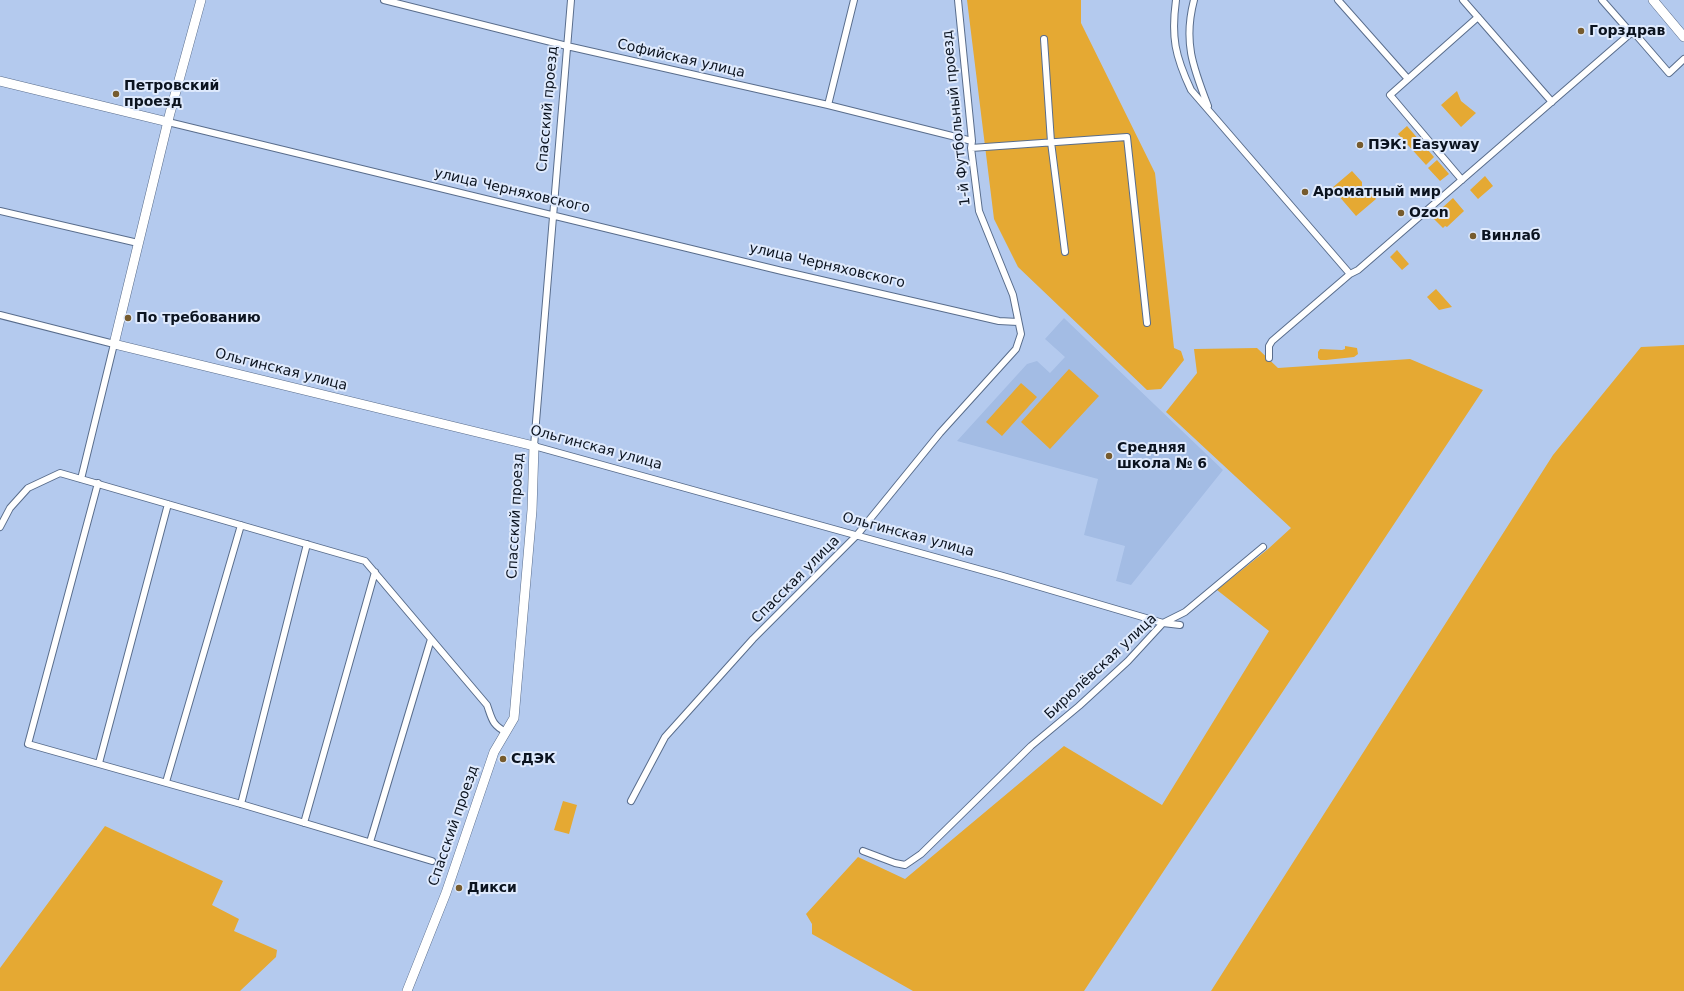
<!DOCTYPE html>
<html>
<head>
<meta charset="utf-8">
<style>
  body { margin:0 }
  canvas { display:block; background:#b4caee }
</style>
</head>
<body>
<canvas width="1684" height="991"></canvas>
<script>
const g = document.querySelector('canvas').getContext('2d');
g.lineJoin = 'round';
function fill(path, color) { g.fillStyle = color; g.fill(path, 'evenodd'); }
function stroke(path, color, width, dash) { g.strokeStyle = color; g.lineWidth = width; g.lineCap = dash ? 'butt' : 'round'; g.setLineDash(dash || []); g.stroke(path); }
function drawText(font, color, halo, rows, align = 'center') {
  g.font = font + ' "DejaVu Sans",sans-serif'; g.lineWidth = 4; g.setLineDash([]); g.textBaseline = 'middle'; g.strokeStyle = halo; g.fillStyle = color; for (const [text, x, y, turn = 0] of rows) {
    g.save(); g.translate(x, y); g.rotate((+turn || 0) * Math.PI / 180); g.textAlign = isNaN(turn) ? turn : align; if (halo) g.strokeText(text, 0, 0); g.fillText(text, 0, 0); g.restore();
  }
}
fill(new Path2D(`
  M1064,318L1223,470L1131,585L1116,581L1125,546L1084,535L1098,479L957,441L1027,364L1037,361L1050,373L1065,357L1045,339Z`), '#a3bce4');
fill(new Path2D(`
  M967,0H1081V23L1155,173L1174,348L1181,351L1184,360L1161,389L1147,390L1018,267L994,219Z
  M1457,91L1461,101L1476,113L1461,127L1441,105Z
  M1407,126L1434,157L1426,165L1398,134Z
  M1437,160L1449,174L1440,181L1428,168Z
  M1352,171L1362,182V187L1367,188L1376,199L1356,216L1332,188Z
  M1485,176L1493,186L1478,199L1470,190Z
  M1453,198L1464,211L1447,227L1445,226L1443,228L1432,217Z
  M1397,250L1409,264L1402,270L1390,257Z
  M1436,289L1452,307L1439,310L1427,297Z
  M1684,345V991H1211L1553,455L1641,347Z
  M1345,346L1357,348L1358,354L1354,357L1326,360H1320L1318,358V352L1320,349L1342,350L1345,349Z
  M1257,348L1278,368L1410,359L1483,390L1084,991H913L812,934V924L806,914L858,857L905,879L1064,746L1162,805L1269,631L1217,590L1268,549L1291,528L1166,412L1197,373L1194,349Z
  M1069,369L1099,396L1050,449L1021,422Z
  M1021,383L1037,397L1002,436L986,422Z
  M563,801L577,805L569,834L554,830Z
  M105,826L223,881L212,905L239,919L234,931L277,950L276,957L240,991H0V968Z`), '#e5a933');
const street = new Path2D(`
  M384,0L567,46L828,105L972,141
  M571,0L534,446L1003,576L1163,623L1180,625
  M1176,0C1171,37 1175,56 1191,90L1350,274
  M1194,0C1183,42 1193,67 1208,106
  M1338,0L1408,79
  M1463,0L1552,102
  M1602,0L1631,33L1637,36L1669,73L1684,59
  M1044,39L1051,142L1065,252
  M828,105L854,0
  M168,122L782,271L999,321L1018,322
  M971,148L1127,137L1147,323
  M1462,180L1390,95L1478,17
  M0,211L138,243
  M0,315L114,344L81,479
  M1269,358V346L1272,341L1350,274L1358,270L1631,33
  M98,483L28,744L241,804L432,861
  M0,527L10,508L28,488L60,473L365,561L487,705C492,719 492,725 506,732
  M99,763L168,504
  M166,782L241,525
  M631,801L665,737L753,639L857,535L940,433L1016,349L1021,334L1013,295L979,211L971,148L972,141L958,0
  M241,804L307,544
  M304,823L375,572
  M370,842L431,639
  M863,851L895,863L905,865L921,854L1031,746L1079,706L1128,661L1163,623L1185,612L1263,547`);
const secondary = new Path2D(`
  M201,0L170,113L114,344L534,446L532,510L514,718L494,752L446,893L407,991
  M1653,0L1684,37
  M0,81L168,122`);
stroke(street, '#596d8c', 8);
stroke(secondary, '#596d8c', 10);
stroke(street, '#fff', 6);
stroke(secondary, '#fff', 9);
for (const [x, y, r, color] of [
  [1581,31,4,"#765b2e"],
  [116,94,4,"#765b2e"],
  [1360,145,4,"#765b2e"],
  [1305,192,4,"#765b2e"],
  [1401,213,4,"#765b2e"],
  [1473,236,4,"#765b2e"],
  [128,318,4,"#765b2e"],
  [1109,456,4,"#765b2e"],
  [503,759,4,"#765b2e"],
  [459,888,4,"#765b2e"]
]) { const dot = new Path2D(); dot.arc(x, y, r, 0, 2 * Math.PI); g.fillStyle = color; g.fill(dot); stroke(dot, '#dfeafd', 1.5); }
drawText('bold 14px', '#0b131f', '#dfeafd', [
  ["Горздрав",1589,31],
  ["Петровский",124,86],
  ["проезд",124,102],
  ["ПЭК: Easyway",1368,145],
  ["Ароматный мир",1313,192],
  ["Ozon",1409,213],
  ["Винлаб",1481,236],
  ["По требованию",136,318],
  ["Средняя",1117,448],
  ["школа № 6",1117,464],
  ["СДЭК",511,759],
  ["Дикси",467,888]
], 'left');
drawText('14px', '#0b131f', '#dfeafd', [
  ["Софийская улица",681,59,13],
  ["Спасский проезд",548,109,-85],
  ["1-й Футбольный проезд",957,118,-96],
  ["улица Черняховского",512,191,13],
  ["улица Черняховского",827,266,13],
  ["Ольгинская улица",281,370,14],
  ["Ольгинская улица",596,448,15],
  ["Спасский проезд",516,516,-87],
  ["Ольгинская улица",908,535,15],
  ["Спасская улица",796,580,-45],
  ["Бирюлёвская улица",1101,667,-43],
  ["Спасский проезд",454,826,-71]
]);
</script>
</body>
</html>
